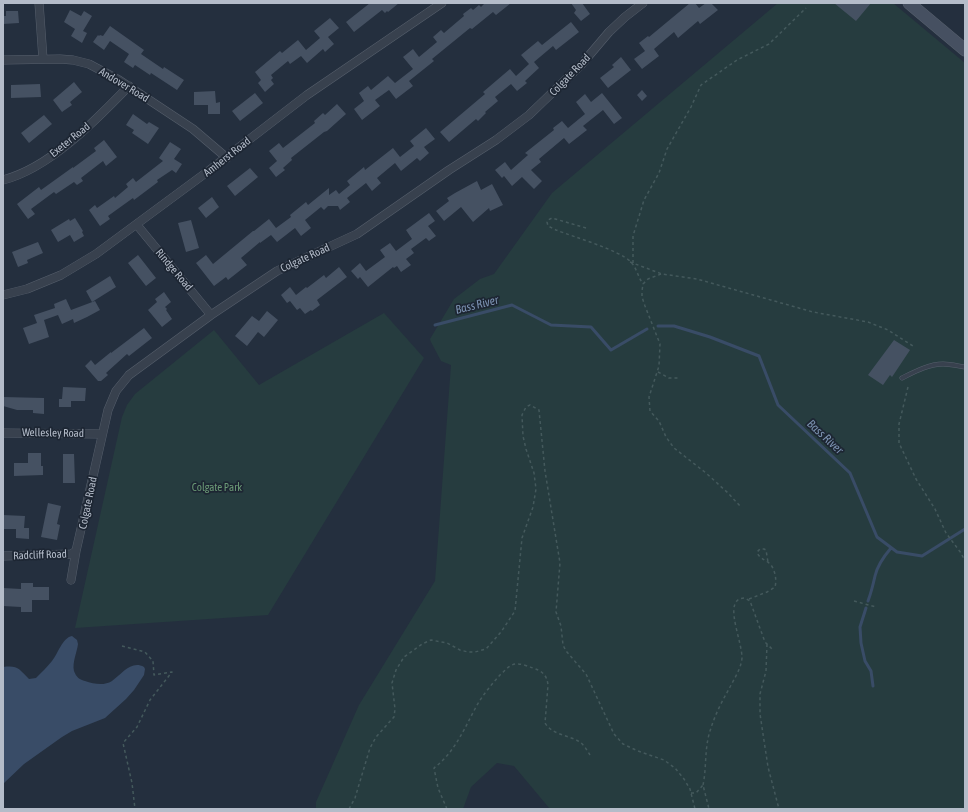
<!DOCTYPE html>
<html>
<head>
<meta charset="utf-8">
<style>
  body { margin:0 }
  #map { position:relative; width:968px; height:812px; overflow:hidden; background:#242f3e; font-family:"Asap Condensed",sans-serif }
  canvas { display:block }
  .frame { position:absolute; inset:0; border:4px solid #b4bcc9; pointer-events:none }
</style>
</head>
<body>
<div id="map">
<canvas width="968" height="812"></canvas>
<div class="frame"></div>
</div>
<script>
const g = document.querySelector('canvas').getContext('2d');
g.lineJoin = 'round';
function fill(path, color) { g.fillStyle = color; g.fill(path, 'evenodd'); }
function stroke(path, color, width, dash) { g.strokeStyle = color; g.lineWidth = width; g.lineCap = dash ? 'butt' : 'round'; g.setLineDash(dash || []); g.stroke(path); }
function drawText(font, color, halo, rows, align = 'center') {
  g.font = font + ' "Asap Condensed",sans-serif'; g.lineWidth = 3.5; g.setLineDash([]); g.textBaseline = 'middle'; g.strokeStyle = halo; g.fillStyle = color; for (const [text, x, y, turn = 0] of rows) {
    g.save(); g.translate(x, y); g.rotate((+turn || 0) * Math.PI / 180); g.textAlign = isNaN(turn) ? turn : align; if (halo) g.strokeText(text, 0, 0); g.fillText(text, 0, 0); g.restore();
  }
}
fill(new Path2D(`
  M778,3H893L965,63V809H550L514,766L497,763L471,787L463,809H316V802L359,705L435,581L451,365L441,361L431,342L430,339L454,299L480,279L494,274L552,193Z
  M384,313L424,358L268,615L75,628L122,417L127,405L135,394L214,330L259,385Z`), '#263c3f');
fill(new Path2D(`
  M72,636L77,640L78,644C77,652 72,663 74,671C76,677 80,680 85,681C94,684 104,686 112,681C122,674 131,660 144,667L145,669L144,675L134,690L126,699L105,718L72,731L62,737L24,764L3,784V667C18,665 19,669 29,679L36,678C41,673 47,667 52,661C58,654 62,638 72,636Z`), '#394c67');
stroke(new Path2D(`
  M435,325L512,305L551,325L591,327L611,350L647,329
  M658,326H674L710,337L759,356L778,405L850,473L877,537L897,552L922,556L965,529
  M868,601C871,593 873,585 875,576C877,567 885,555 891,548
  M866,608L860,627L861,643L865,661L871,671L873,686`), '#394c67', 3);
fill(new Path2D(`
  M370,3H399L388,12L387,11L385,13L382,10L354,32L346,22Z
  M485,3H511L496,15L493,12L472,29L470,28L432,59L434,61L409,81L413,86L396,99L389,90L375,100L380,106L362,120L354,109L364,101L359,93L368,86L371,90L388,76L395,83L413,69L403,57L413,49L419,57L437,42L433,37L441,30L444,33L464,16L463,14L471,8L473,10L479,5L481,7Z
  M571,3H582L590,14L581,21L574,13L576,10Z
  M690,3H695L699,8L706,3H711L718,10L700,24L698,21L678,38L674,32L654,49L659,56L642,69L634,59L645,51L639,43L648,36L649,37Z
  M834,3H871L856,21Z
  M70,10L81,16L84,11L92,16L83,31L87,33L82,43L71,36L75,29L64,22Z
  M6,11H18L19,23L3,24V16H6Z
  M330,18L339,28L328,37L334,44L325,52L323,49L307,63L301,56L290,64L288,61L271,75L273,78L271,80L274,84L265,92L258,83L261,80L255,72L280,51L282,53L298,40L306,50L320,38L314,31Z
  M571,22L579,32L556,50L553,46L534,62L539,68L525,81L527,83L517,91L511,84L495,97L498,101L485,112L486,113L478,121L476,119L449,142L440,132L485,94L483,92L510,69L516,76L529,64L521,55L538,41L542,45Z
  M110,26L144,50L141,54L163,69L164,67L184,80L177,90L151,73L150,75L135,65L133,68L124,62L129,54L110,41L104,50L93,42L98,35L99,36L100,35L103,36Z
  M621,57L631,70L608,88L600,78L614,67L612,65Z
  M74,82L82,92L70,102L72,105L62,112L53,100Z
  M40,84L41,97L11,98V85Z
  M642,90L647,96L642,101L637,95Z
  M215,91L216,103L220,102V114H208V105H194V92Z
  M255,93L263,103L240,121L232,111Z
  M602,93L622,118L614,124L603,110L583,126L587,130L569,144L564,138L539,159L541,162L531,170L542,181L534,189L522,177L512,186L504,176L502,178L495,170L505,162L511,170L528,155L525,153L554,130L553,128L562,121L568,128L585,114L576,102L585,94L591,102Z
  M337,104L346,114L327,131L324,132L291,158L292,160L283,168L285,170L276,177L269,168L277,161L269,151L279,143L283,148L315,123L314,121L323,113L325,115Z
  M133,114L147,124L149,122L159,128L148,144L132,133L134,130L126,125Z
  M44,115L52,124L29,143L21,133Z
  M426,128L435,139L424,147L429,153L420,161L417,158L401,171L395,163L377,178L381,183L372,191L366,183L347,198L350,202L340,210L338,206H328L324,210L321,207L305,220L311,228L301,236L295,228L277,242L271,235L260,243V242L241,258L247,265L228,280L226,277L214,286L196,263L206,255L213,264L253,231H254L269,219L276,228L291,217L290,215L306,202L308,205L329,188V195L336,190L339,194L350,185L347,181L364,167L365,170L393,148L400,157L414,146L410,141Z
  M104,140L117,157L106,166L103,161L81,178L83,181L77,185L74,182L56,194L54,192L31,209L35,214L28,219L17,204L39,187L41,190L73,167V168L96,151L94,148Z
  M170,142L181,149L174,159L182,164L176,173L172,170L157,180L158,182L134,200L133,198L108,216L110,219L100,226L89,210L95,205L97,208L114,196L115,198L128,187L126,184L133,178L136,182L163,161L159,158Z
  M250,168L258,177L235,196L227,186Z
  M477,181L481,190L492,184L503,205L490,211L489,208L473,222L461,207L444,221L436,211L449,201L447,198L455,193Z
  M212,197L219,207L206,218L198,208Z
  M429,213L435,221L428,226L436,236L429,241L426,238L411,249L414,253L406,259L411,265L401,272L397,266L394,268L393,267L368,287L360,277L358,279L351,271L360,263L366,271L385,257L380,250L390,243L396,251L412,239L406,230Z
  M75,218L83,231L82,232L84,236L74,242L70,235L58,242L51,230L69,219L70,221Z
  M191,220L199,248L186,252L178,223Z
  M38,242L43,253L27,260L28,263L18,267L12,252Z
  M138,255L156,278L146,286L128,263Z
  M339,267L347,277L317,300L320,305L312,311L311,310L305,314L300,308L297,310L290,301L287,303L281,295L290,287L296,295L306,287L307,288L324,275L326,278Z
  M110,276L116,287L92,302L86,291Z
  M164,292L171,302L165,307L167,309L166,310L172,319L162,327L148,310L157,302L155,299Z
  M66,299L71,310L95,301L100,310L87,317L74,323L73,319L62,324L58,315L44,320L49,337L29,344L23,328L37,323L34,315L55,308L54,304Z
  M267,311L278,320L264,337L258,332L247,346L235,336L252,316L259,321Z
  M144,328L152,338L129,356L127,354L106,373L108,375L101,381H98L85,366L91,360L95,365L111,352V353Z
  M894,340L910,350L892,377L890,375L883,385L868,375Z
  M63,387L86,388L85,401H71V407H59V399H62Z
  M3,397L44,398V414L33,413V410H17L3,406Z
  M28,453H41V466H43V475L14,476V463H28Z
  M63,454H74L75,483H63Z
  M48,503L61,506L57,524L60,525L57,540L41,537Z
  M3,515L25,516L24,528H29V539L16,538V529H3Z
  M21,583H33V587H49V600H32V612H21V607L3,606V588L21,589Z`), '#455162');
const service = new Path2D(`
  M902,378C914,372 929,364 943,364C950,364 958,366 965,367`);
const minor = new Path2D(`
  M39,3L43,59
  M3,60L60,59L73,60L89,64L119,80L193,129L227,158
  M3,180C50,168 96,120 129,86
  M137,225L211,315
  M3,295L27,289L61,275L96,254L207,172L307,95L442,3
  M3,433L102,434
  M3,556L71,554L76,551
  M71,580L76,551L108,410L116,391L129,375L211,315L277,271L357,234L449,170L496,140L529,115L581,65L609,32L625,17L643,3`);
const secondary = new Path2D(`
  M909,3L965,50`);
stroke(service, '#565f6c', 5);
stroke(minor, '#565f6c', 9);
stroke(secondary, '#565f6c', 13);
stroke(new Path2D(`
  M586,228L552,218L548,220L547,222L548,226L556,230C574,237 619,250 631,262C637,269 638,277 643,284
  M630,262L662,274L697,279L813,312L868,322L888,330L913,346
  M633,263V236L644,200L659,173L667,149L691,107L701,85L737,60L769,44L806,8
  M661,274L648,279L643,284L642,291V297L645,306L660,344L659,366L649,397L650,411L659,421L666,437L674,448L706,473L728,493L740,506
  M658,372L669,378H680
  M908,387L899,424V443L916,479L935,509L946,533L961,553L965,561
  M749,599L767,592L775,587C777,580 775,568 769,563C764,559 759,558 757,552L760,549H764L766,550L768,562
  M854,601L876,607
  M767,644L766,671L760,694V714L768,767L779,809
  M122,646L145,652L153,661L154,675L172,672L150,700L137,727L123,743L132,783L135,809
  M703,785C707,766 704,747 711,728C715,715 722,701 729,689C734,679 741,669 742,658C742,644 730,615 735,604C737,599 741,598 745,598L750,601L765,642L772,649
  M691,793H696L703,785L709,809
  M349,809L355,798L370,748L376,737L394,717L395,709L392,683L396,670L404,657L422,644L431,640L447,643L460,650L468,652H475L486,649L501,632L515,611L522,538L533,507L536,489L534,473L526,449L523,436L522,415L526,407L530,405L539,410L545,471L560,563L556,612L561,626L563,645L566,651L586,674L614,734L623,744L638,751L664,760L675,768L684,779L690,789L695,809
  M447,809L438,788L434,768C455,752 464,729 476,707C482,696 491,685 500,675C504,672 507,667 512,665C518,662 527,666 533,668C542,671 547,675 548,685L545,723C552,735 569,735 580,742C584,745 587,750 590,755`), '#44595c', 1.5, [3, 3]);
stroke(service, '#38414e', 4);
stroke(minor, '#38414e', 8);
stroke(secondary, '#465061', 12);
drawText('11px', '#b4bcc9', '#1d2633', [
  ["Colgate Road",570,75,-46],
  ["Andover Road",124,85,31],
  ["Exeter Road",70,140,-39],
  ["Amherst Road",227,157,-38],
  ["Colgate Road",305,258,-25],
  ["Rindge Road",174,270,50],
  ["Wellesley Road",53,433,1],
  ["Colgate Road",88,503,-78],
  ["Radcliff Road",40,555,-2]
]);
drawText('11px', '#6b9a76', '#1d2633', [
  ["Colgate Park",217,488]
]);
drawText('italic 12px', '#7c92b1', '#1d2633', [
  ["Bass River",477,305,-14],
  ["Bass River",825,437,43]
]);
</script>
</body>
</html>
